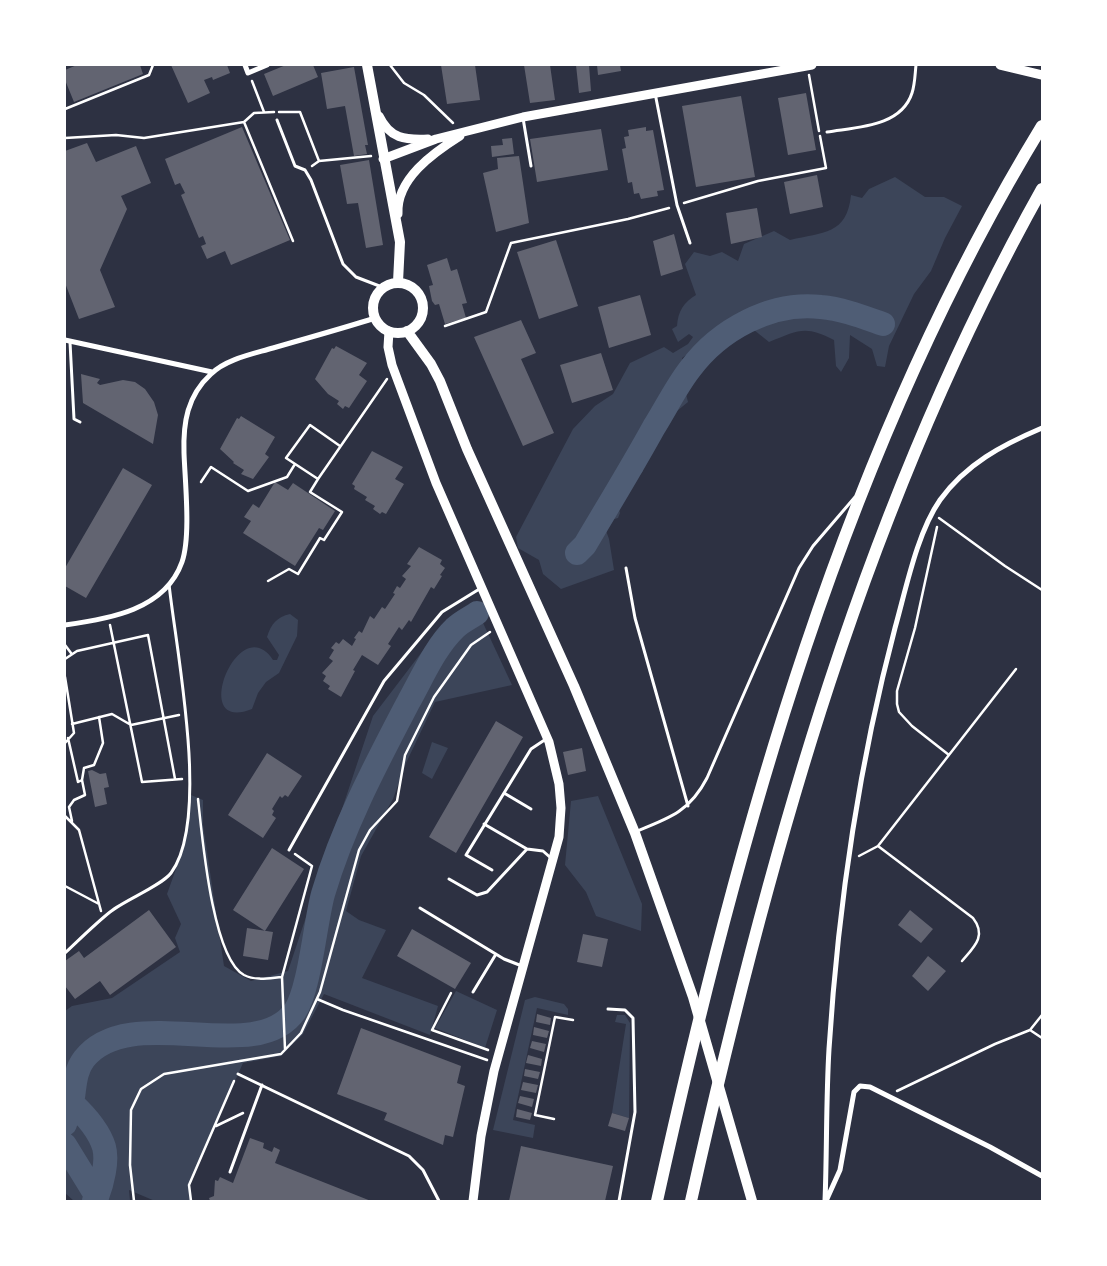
<!DOCTYPE html>
<html>
<head>
<meta charset="utf-8">
<style>
  body { margin:0 }
  #map { position:relative; width:1107px; height:1266px; overflow:hidden; background:#2d3142; font-family:"Crimson Pro",serif }
  canvas { display:block }
  .frame { position:absolute; inset:0; border:66px solid #fff; pointer-events:none }
</style>
</head>
<body>
<div id="map">
<canvas width="1107" height="1266"></canvas>
<div class="frame"></div>
</div>
<script>
const g = document.querySelector('canvas').getContext('2d');
g.lineJoin = 'round';
function fill(path, color) { g.fillStyle = color; g.fill(path, 'evenodd'); }
function stroke(path, color, width, dash) { g.strokeStyle = color; g.lineWidth = width; g.lineCap = dash ? 'butt' : 'round'; g.setLineDash(dash || []); g.stroke(path); }
fill(new Path2D(`
  M895,177L925,197H944L962,206L945,238L931,271L914,294L889,346L885,367L877,366L872,349L850,335L849,358L841,372L836,366L834,340C805,325 799,330 769,342L744,322L715,334L682,358L688,376L678,389L686,394L688,402L677,411L668,410L660,430L654,432L637,462L643,471L618,505L620,513L618,518L603,522L609,539L614,570L561,589L543,574L539,560L518,548L516,537L573,429L595,406L613,394L630,363L664,347L673,353L688,344L693,337L689,334L678,342L672,329L677,326C678,311 684,302 696,295L685,264L694,252L710,256L722,252L738,261L744,244L774,231L790,240C823,232 847,235 851,195L862,198L869,189Z
  M472,605L477,610L512,685L435,702L406,763L393,799L361,856L346,911L359,920L386,930L362,978L438,1006L430,1035L324,994L303,1034L281,1056L243,1063L189,1185L191,1201H155L129,1190L130,1201H74L65,1193V1011L72,1006L112,998L180,952L175,938L181,924L167,894L181,855L191,795L203,800V825L224,966L251,981L288,971L373,716L447,619Z
  M290,614L298,620L297,636L279,673L266,682L258,693L252,709C188,735 239,608 273,660H277L279,655L267,637C271,624 277,617 290,614Z
  M432,742L448,748L432,779L422,773Z
  M598,796L642,904L641,931L596,916L586,892L565,865L571,801Z
  M456,991L497,1010L485,1048L435,1028Z
  M535,997L564,1004L568,1009V1015L537,1008L513,1120L535,1125L533,1138L493,1130L525,1000Z
  M617,1015H625L630,1023L629,1118L612,1113L626,1024L615,1022Z`), '#3c4559');
stroke(new Path2D(`
  M577,553L585,545C608,506 632,467 654,427C666,408 676,387 690,369C719,330 771,301 821,307C843,309 863,317 883,324
  M72,1103C84,1114 99,1131 104,1147C108,1161 102,1184 97,1197
  M65,1124C67,1117 71,1110 72,1103C75,1088 74,1072 84,1059C130,1000 255,1068 295,1011C310,988 315,923 323,894C343,826 376,764 409,701C422,678 435,647 455,628C461,622 470,618 477,613
  M65,1145L97,1197L94,1201`), '#4f5d75', 24);
fill(new Path2D(`
  M77,65H140L143,74L74,102L65,80V70Z
  M171,65H227L230,73L213,80L212,77L204,80L210,93L188,103Z
  M286,65H313L318,77L273,96L264,74Z
  M441,65H475L480,100L447,104Z
  M524,65H550L555,100L530,103Z
  M576,65H589L591,91L579,93Z
  M597,65H620L621,71L598,75Z
  M354,67L368,145H365L367,154L354,156L345,106L327,109L321,73Z
  M806,93L816,150L788,155L778,98Z
  M741,96L755,177L696,187L682,106Z
  M242,127L290,240L231,265L225,251L207,259L201,246L206,244L203,236L199,238L181,195L185,193L180,183L175,185L165,159Z
  M646,127V131L653,130L664,190L657,191L658,196L641,199L639,193L634,194L632,182L628,183L622,149L626,148L624,137L629,136L628,130Z
  M601,129L608,170L537,182L530,139Z
  M512,138L514,154L492,157L491,146L503,145L502,139Z
  M87,143L96,162L136,146L151,183L121,196L127,209L100,270L115,307L79,319L65,283V151Z
  M519,156L529,223L496,232L483,173L498,169L497,158Z
  M369,160L383,245L366,248L358,203L347,204L340,165Z
  M817,175L823,207L790,214L784,182Z
  M757,208L762,237L731,244L726,213Z
  M674,234L683,269L661,276L653,241Z
  M556,240L578,306L539,319L517,252Z
  M447,258L451,271L457,269L467,303L462,304L466,318L445,324L439,304L435,305L432,301L429,286L433,285L427,265Z
  M640,295L651,335L609,348L598,307Z
  M521,320L536,353L521,359L554,433L523,446L474,337Z
  M336,346L367,363L359,375L367,381L349,408L345,406L343,409L337,404L339,401L328,394L315,379L332,348L334,349Z
  M601,353L613,390L572,403L560,365Z
  M81,374L100,379L97,383L100,385L123,380L135,382L145,389L154,402L158,415L153,444L83,403Z
  M241,416L275,437L265,454L269,457L253,479L241,474L244,470L233,463L234,462L220,449L237,418L239,419Z
  M372,451L403,467L395,479L404,484L386,514L382,512L380,514L373,509L375,506L365,500L367,497L354,489L355,486L352,484Z
  M123,468L152,485L86,598L65,586V568Z
  M275,482L288,490L293,483L335,511L323,530L319,528L295,566L243,533L251,521L244,517L253,504L259,508Z
  M419,547L442,560L440,564L445,568L440,575L442,576L434,589L431,587L411,622L409,620L402,630L399,627L388,644L391,646L378,665L362,655L353,670L355,671L341,697L328,689L330,686L323,681L326,676L322,673L333,661L329,658L334,650L331,648L336,642L339,644L343,639L352,646L356,639L354,638L359,631L362,633L370,616L374,619L382,607L385,609L395,594L393,593L397,586L400,588L406,579L402,576L411,566L407,564Z
  M496,721L523,737L456,853L429,837Z
  M582,748L586,771L568,775L563,752Z
  M267,753L302,776L288,797L285,795L282,798L280,796L272,809L274,811L272,815L276,818L263,838L228,815Z
  M92,770L100,774L106,773L109,787L104,788L107,804L95,807L88,771Z
  M272,848L304,869L265,931L233,910Z
  M149,910L176,947L110,995L100,981L75,999L65,986V961L79,951L84,958Z
  M910,910L933,929L921,943L898,925Z
  M247,928L273,932L268,960L243,956Z
  M412,929L471,963L455,989L397,956Z
  M583,934L608,939L602,967L577,962Z
  M928,956L946,971L928,991L912,976Z
  M537,1014L551,1018L550,1025L536,1022Z
  M534,1027L549,1031L547,1038L533,1035Z
  M361,1028L461,1066L457,1083L465,1086L453,1137L445,1135L443,1145L384,1120L387,1113L337,1094Z
  M532,1041L546,1044L544,1052L530,1048Z
  M528,1055L542,1059L541,1066L526,1063Z
  M525,1069L540,1072L538,1079L524,1076Z
  M523,1082L538,1085L536,1093L521,1090Z
  M520,1096L534,1099L532,1107L518,1103Z
  M517,1109L532,1113L530,1120L516,1117Z
  M612,1113L629,1118L625,1131L608,1126Z
  M250,1138L264,1143L263,1148L272,1152L274,1147L280,1150L275,1163L371,1201H210L209,1198L214,1196L215,1180L218,1181L220,1177L233,1183Z
  M521,1146L613,1166L605,1201H509Z`), '#626471');
stroke(new Path2D(`
  M390,65L404,83L424,95L453,123
  M809,75L819,131
  M252,81L264,112
  M65,109L149,75L153,65
  M274,112L254,113L244,122L293,241
  M279,112H300L319,161
  M65,138L116,135L144,138L244,122
  M312,166L319,161L371,156
  M684,203L758,181L826,168L820,136
  M445,326L486,312L511,243L628,219L669,208
  M340,446L310,425L286,458L318,479L387,379
  M201,482L211,467L248,491L287,477L295,464
  M939,518L1005,566L1042,590
  M937,527L915,628L897,691V704L899,712L912,726L949,755
  M268,581L289,569L298,574L320,538L324,540L342,512L310,492L318,479
  M110,625L142,782L182,779
  M65,645L71,653
  M65,659L77,651L148,635L175,779
  M65,677L74,733L65,743
  M72,724L112,714L131,725L179,715
  M68,738L78,782L82,780
  M198,799C202,834 212,958 244,975C256,981 269,978 282,977L285,1049
  M65,816L79,830L101,911
  M72,821L69,807L74,800L85,795L82,780L84,768L94,765L103,743L99,717
  M878,846L973,918C987,936 974,947 962,961
  M859,856L878,846L1016,669
  M65,886L99,904
  M282,977L312,866L295,854
  M451,993L432,1030L488,1050
  M317,999L343,1010L487,1060
  M1030,1030L1042,1038
  M897,1091L995,1044L1030,1030L1042,1015
  M554,1119L535,1115L555,1017L573,1020
  M216,1126L243,1113
  M134,1201L130,1165L131,1110L141,1089L164,1074L281,1054L301,1033L320,992L359,850L370,830L397,801L405,755L434,697L471,645L490,632
  M191,1201L189,1185L234,1081`), '#fff', 2.5);
stroke(new Path2D(`
  M655,93L677,205L690,243
  M523,118L531,166
  M277,120L295,166L305,170L311,180L343,264L356,277L382,287
  M827,132C857,127 901,127 912,93C915,84 915,74 916,65
  M70,342L74,419L80,422
  M626,568L635,618L688,806
  M504,793L531,749L546,739
  M484,824L527,849
  M637,831C670,818 690,811 707,778L799,568L813,546L855,497
  M289,850L384,681L442,612L481,588
  M492,870L466,855L504,793L531,809
  M449,879L477,895L487,892L527,849L543,851L552,859
  M420,908L504,959L522,966
  M65,953C80,939 95,924 110,912C125,900 161,886 171,873C211,819 176,651 169,584
  M473,992L496,954
  M608,1009L625,1010L633,1018L635,1112L619,1201
  M238,1074L409,1156L423,1170L439,1201
  M230,1172L262,1085`), '#fff', 3);
stroke(new Path2D(`
  M245,65L248,73L267,65
  M65,340L212,372
  M65,625C109,619 165,610 182,562C191,536 185,482 184,453C183,423 187,396 211,374C226,359 253,354 273,348C307,338 341,329 375,318
  M825,1201C827,1150 826,1099 829,1049C838,908 859,764 895,628C906,589 917,533 940,500C966,464 1002,445 1042,428
  M826,1201L840,1170L854,1092L860,1086L870,1087L990,1147L1042,1176`), '#fff', 5);
stroke(new Path2D(`
  M1000,65L1042,75
  M379,116C390,139 405,140 428,139
  M383,159L436,139L523,117L812,65
  M398,214C396,179 433,153 460,136
  M389,331L388,347L392,365L436,483L549,742L559,784L561,808L559,837L494,1071L481,1136L473,1201`), '#fff', 9);
stroke(new Path2D(`
  M367,65L400,242L398,282
  M373 308a25 25 0 1 1 50 0a25 25 0 1 1-50 0Z
  M407,331L431,364L440,381L467,449L574,686L635,833L693,997L752,1201`), '#fff', 10);
stroke(new Path2D(`
  M657,1201C739,831 843,452 1042,126
  M691,1201C769,852 866,503 1042,189`), '#fff', 12);
</script>
</body>
</html>
